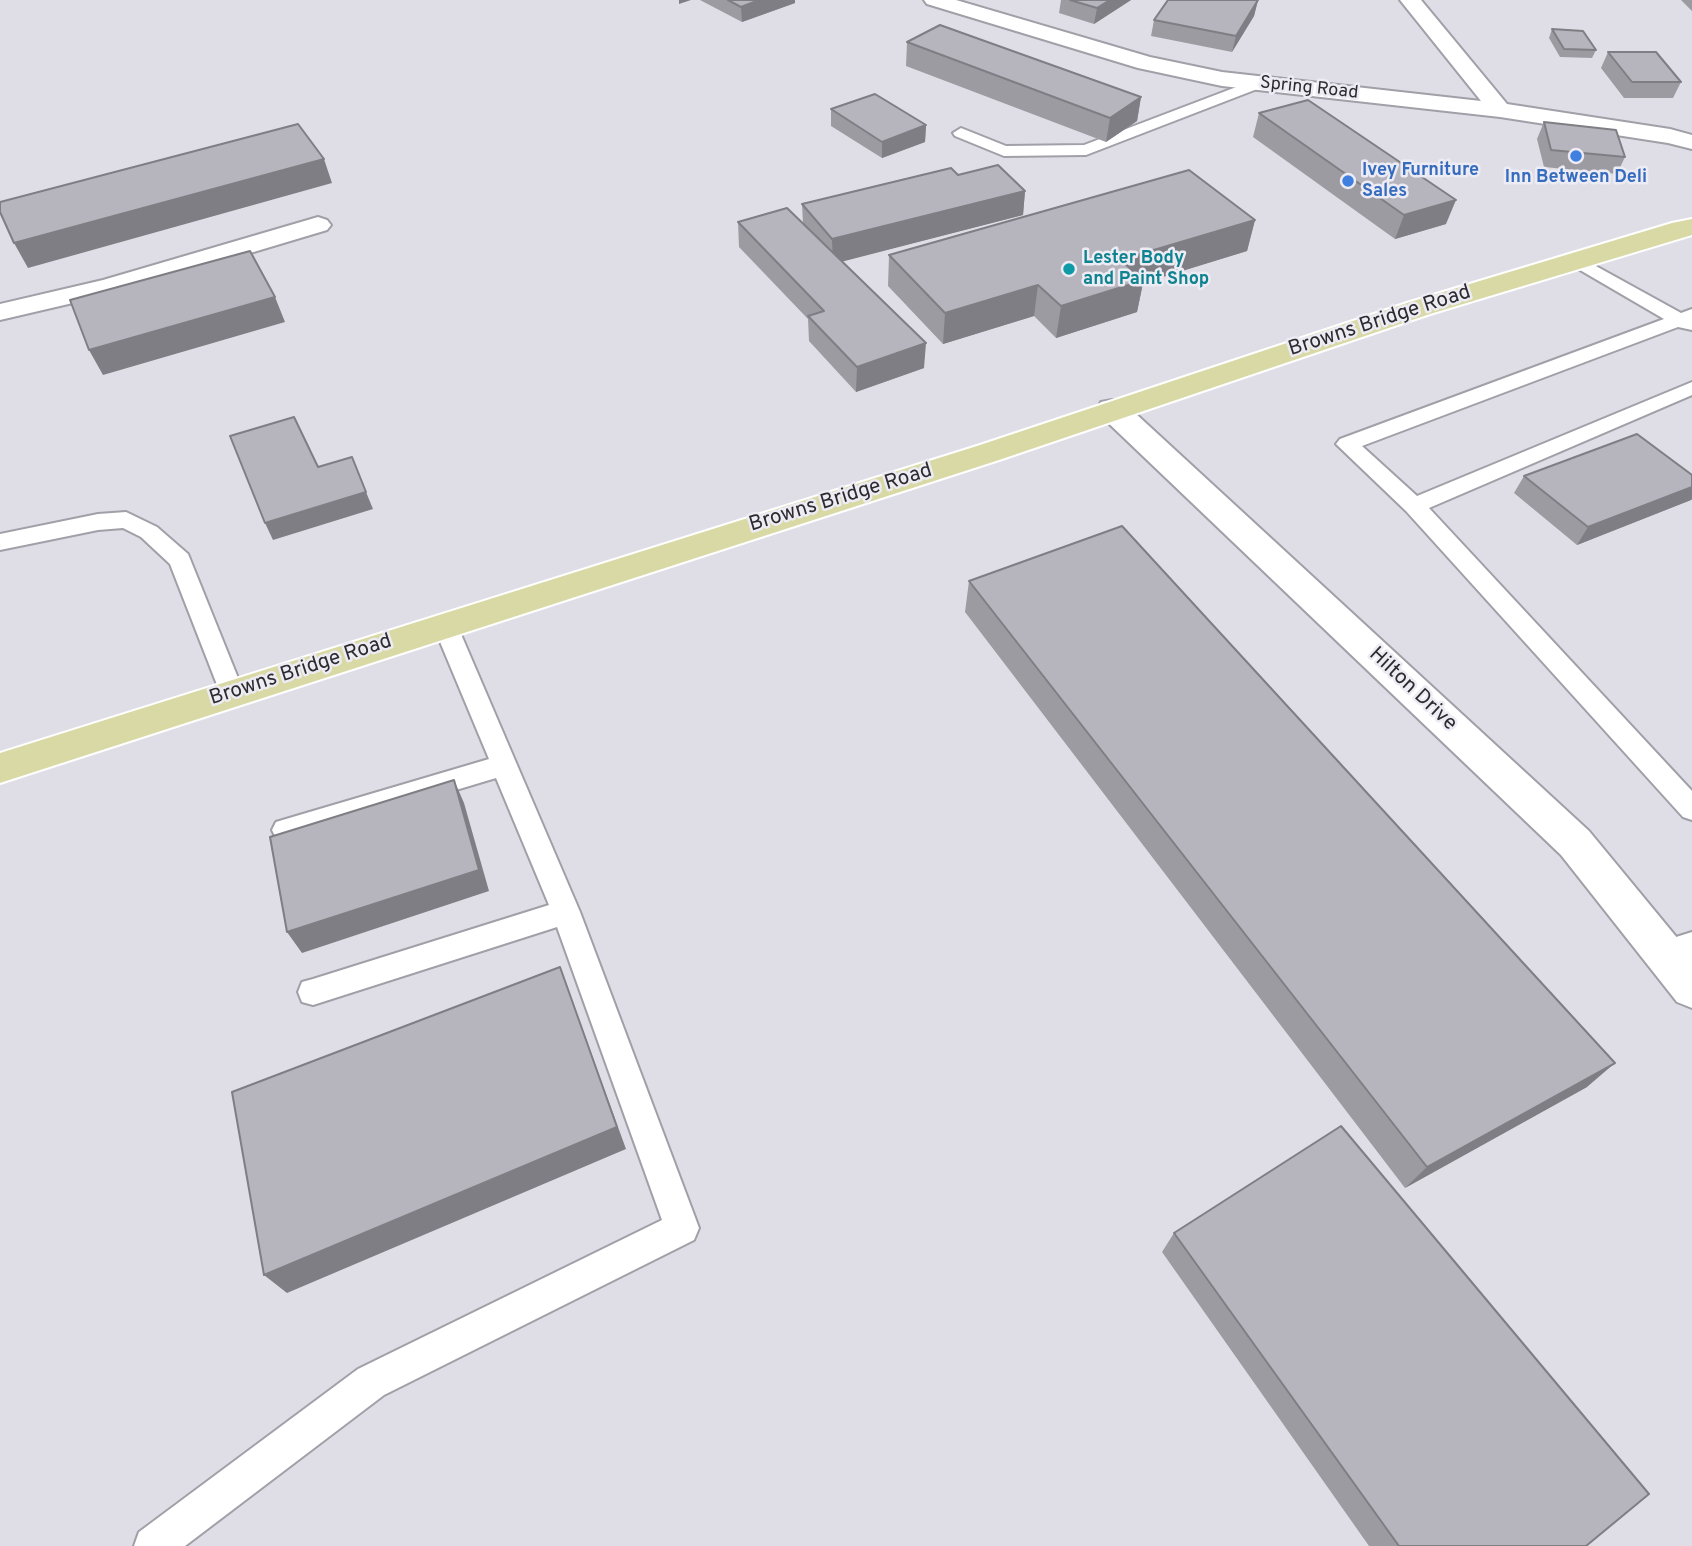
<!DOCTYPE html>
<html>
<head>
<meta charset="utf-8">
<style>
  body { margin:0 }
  canvas { display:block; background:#dfdee6 }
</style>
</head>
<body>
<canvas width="1692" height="1546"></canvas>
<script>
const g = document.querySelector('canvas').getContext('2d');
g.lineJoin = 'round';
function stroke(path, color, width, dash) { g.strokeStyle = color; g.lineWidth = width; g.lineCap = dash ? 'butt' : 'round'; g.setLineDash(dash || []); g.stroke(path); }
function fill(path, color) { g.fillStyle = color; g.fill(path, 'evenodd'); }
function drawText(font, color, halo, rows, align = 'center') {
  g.font = font + ' Overpass,sans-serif'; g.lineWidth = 5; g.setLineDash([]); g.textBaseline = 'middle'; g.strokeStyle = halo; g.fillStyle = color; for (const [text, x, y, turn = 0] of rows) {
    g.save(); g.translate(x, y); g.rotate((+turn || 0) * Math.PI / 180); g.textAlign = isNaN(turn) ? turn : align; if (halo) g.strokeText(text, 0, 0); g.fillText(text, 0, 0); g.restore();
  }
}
const lane = new Path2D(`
  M1260,78L1268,83L1265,86L1086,155L1004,156L955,136L953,133L961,128L1006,146L1084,145Z
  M1574,254L1681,313L1692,309V330L1678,327L1362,446L1417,496L1692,382V395L1429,508L1692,791V820L1683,817L1406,511L1336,444L1340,439L1664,319L1568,263L1565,259Z
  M126,512L157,527L188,554L244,693L241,700L232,702L223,700L170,564L141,537L123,528L98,530L0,550V534L98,514Z
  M445,616L453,619L457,625L580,912L699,1228L694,1240L384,1395L185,1546H134L139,1532L358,1369L662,1220L557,927L313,1005L302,1002L298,992L302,982L313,979L549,905L496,778L286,841L276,838L272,830L276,822L286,819L489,759L433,625L437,619Z
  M1692,932V958L1664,966L1654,962L1649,953L1654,944Z`);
const street = new Path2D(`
  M924,0H956L1150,57L1222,72L1481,101L1400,0H1421L1507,104L1670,129L1692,135V149L1668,143L1500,117L1222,86L1138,68L927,4Z
  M318,217L327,220L331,225L327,230L120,292L0,320V304L103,280Z
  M1112,400L1123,402L1589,831L1692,956V1008L1677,1002L1561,855L1101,416L1097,409L1101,402Z`);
const primary = new Path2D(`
  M1692,219V235L1430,314L999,460L0,783V753L977,446L1410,302L1672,223Z`);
stroke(lane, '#a19fa7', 4);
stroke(street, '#a19fa7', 4);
stroke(primary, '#fff', 4);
fill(lane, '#fff');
fill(street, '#fff');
fill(primary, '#d9d9a6');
fill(new Path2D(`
  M700,0H795V3L742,22Z
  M1061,0H1131L1094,24L1059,13Z
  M1258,0L1254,16L1232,52L1151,36L1154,20Z
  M1681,0H1692V11Z
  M1552,29L1596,50L1592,58L1560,57L1549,38Z
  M907,42L1141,97L1137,121L1106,142L906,66Z
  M1608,52L1681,82L1673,98H1624L1601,68Z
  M831,109L926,125L925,142L882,158L831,126Z
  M1259,113L1446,224L1395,239L1253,137Z
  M1544,122L1625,157L1617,174L1544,167L1537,139Z
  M958,175L1025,191L1023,215L842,261L924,368L856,392L809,341L808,319L739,247L738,222L803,224L802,204Z
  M1255,220L1247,251L1143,283L1137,312L1056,338L1034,316L943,344L888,286L889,255Z
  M1692,475V499L1691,500L1577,545L1514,493L1524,476Z
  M969,581L1587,1087L1405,1188L965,612Z
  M1174,1233L1586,1546H1369L1162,1252Z`), '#9d9ba2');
fill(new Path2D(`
  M679,0H691L679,4Z
  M759,0H795V3L742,22L741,7Z
  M1110,0H1131L1094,24L1097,8Z
  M1258,0L1254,16L1232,52L1236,36Z
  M1141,97L1137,121L1106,142L1110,118Z
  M926,125L925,142L882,158V142Z
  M324,159L332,183L28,268L14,243Z
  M1025,191L1023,215L833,264L832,239Z
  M1456,200L1446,224L1395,239L1404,215Z
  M1255,220L1247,251L1143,283L1137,312L1056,338L1061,306L1120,260Z
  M1038,285L1034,316L943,344L945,313Z
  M275,297L285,322L103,375L89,350Z
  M926,343L924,368L856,392L857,367Z
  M1692,487V499L1691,500L1577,545L1588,527Z
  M366,492L373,509L273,540L265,523Z
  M454,780L464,803L489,891L302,953L287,932Z
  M560,967L626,1149L287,1293L264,1275Z
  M1615,1063L1587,1087L1405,1188L1427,1167Z`), '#7f7e84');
const building = new Path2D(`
  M728,0H759L741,7Z
  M1070,0H1110L1097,8Z
  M1168,0H1258L1236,36L1154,20Z
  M940,25L1141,97L1110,118L907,42Z
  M1552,29L1583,31L1596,50L1564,49Z
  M1608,52H1656L1681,82H1632Z
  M875,94L926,125L882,142L831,109Z
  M1308,100L1456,200L1404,215L1259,113Z
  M1544,122L1616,130L1625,157L1551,150Z
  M298,124L324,159L14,243L0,212V202Z
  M998,165L1025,191L832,239L802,204L951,168L958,175Z
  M1189,170L1255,220L1120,260L1144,280L1061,306L1038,285L945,313L889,255Z
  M787,208L926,343L857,367L808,316L824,311L738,222Z
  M250,251L275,297L89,350L70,300Z
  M294,417L318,467L352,457L366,492L265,523L230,436Z
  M1637,434L1692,475V487L1588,527L1524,476Z
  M1122,526L1615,1063L1427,1167L969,581Z
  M454,780L479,870L287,932L270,837Z
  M560,967L617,1127L264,1275L232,1092Z
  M1341,1126L1649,1494L1586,1546H1399L1174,1233Z`);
fill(building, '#b6b4bc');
stroke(building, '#7f7e84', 2);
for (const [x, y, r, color] of [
  [1576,156,7,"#3f7fe0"],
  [1348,181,7,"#3f7fe0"],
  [1069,269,7,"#0f9aa8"]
]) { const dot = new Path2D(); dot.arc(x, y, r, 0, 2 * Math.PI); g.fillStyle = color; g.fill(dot); stroke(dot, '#edebf3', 2.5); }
drawText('18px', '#2c2b2e', '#edebf3', [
  ["Spring Road",1309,89,6]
]);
drawText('bold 18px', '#366cbe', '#edebf3', [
  ["Ivey Furniture",1362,171],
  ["Sales",1362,192],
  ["Inn Between Deli",1576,178,"center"]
], 'left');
drawText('bold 18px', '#0d838f', '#edebf3', [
  ["Lester Body",1083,259],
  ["and Paint Shop",1083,280]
], 'left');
drawText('21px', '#2c2b2e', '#edebf3', [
  ["Browns Bridge Road",1380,322,-18],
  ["Browns Bridge Road",841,499,-17],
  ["Browns Bridge Road",301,671,-18],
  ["Hilton Drive",1412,690,43]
]);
</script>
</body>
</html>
